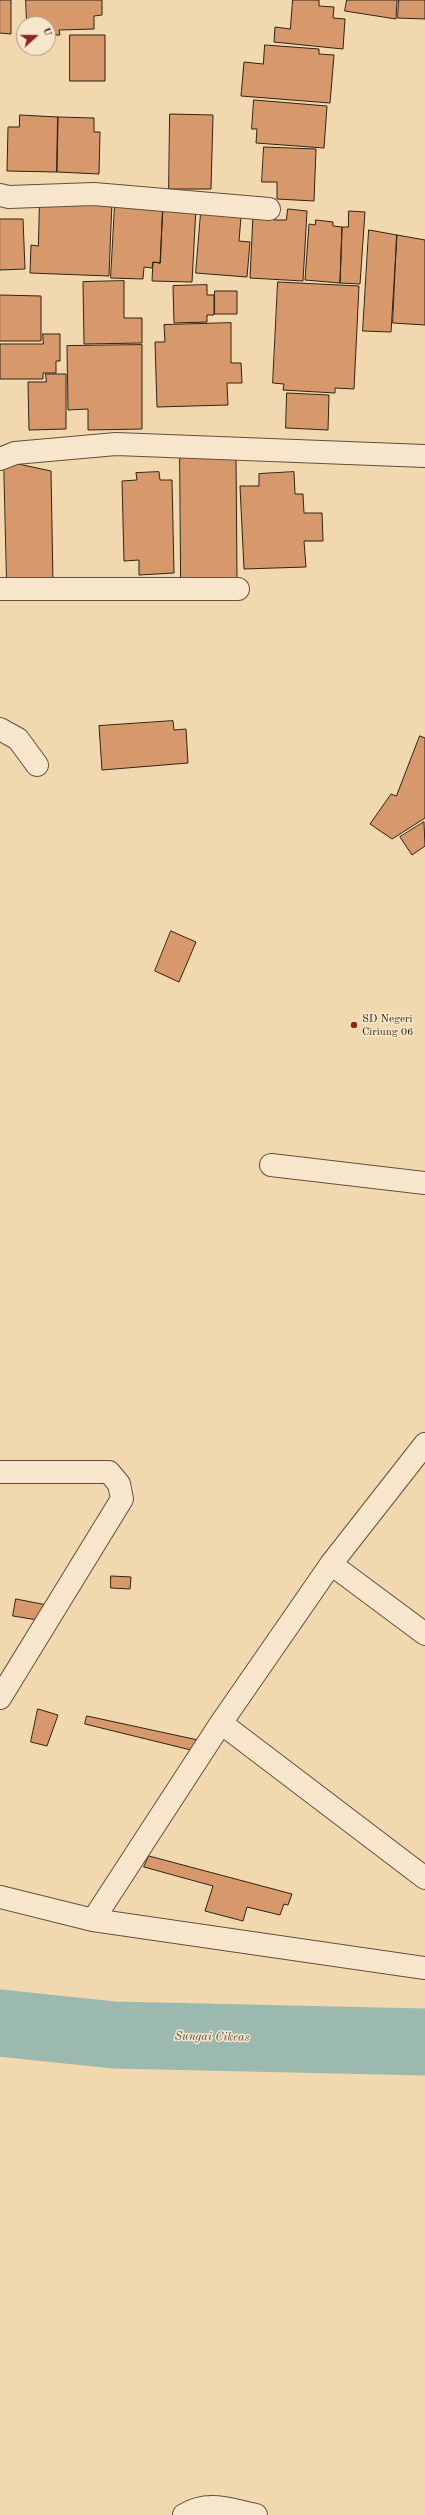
<!DOCTYPE html>
<html>
<head>
<meta charset="utf-8">
<style>
  body { margin:0 }
  #map { position:relative; width:425px; height:2515px; overflow:hidden; background:#f2d8af; font-family:"Old Standard TT",serif }
  canvas { display:block }
  .north { position:absolute; left:16px; top:16px; width:40px; height:40px; box-sizing:border-box; background:#f7e6cb; border:1px solid #a79882; border-radius:50%; rotate:69deg; font-size:11px; font-weight:700; line-height:16px; text-align:center; color:#2f2315 }
  .north::after { content:''; display:block; margin:auto; width:14px; height:18px; background:#8f2418; clip-path:polygon(50% 0,100% 100%,50% 72%,0 100%) }
</style>
</head>
<body>
<div id="map">
<canvas width="425" height="2515"></canvas>
<div class="north">U</div>
</div>
<script>
const g = document.querySelector('canvas').getContext('2d');
g.lineJoin = 'round';
function stroke(path, color, width, dash) { g.strokeStyle = color; g.lineWidth = width; g.lineCap = dash ? 'butt' : 'round'; g.setLineDash(dash || []); g.stroke(path); }
function fill(path, color) { g.fillStyle = color; g.fill(path, 'evenodd'); }
function drawText(font, color, halo, rows, align = 'center') {
  g.font = font + ' "Old Standard TT",serif'; g.lineWidth = 3; g.setLineDash([]); g.textBaseline = 'middle'; g.strokeStyle = halo; g.fillStyle = color; for (const [text, x, y, turn = 0] of rows) {
    g.save(); g.translate(x, y); g.rotate((+turn || 0) * Math.PI / 180); g.textAlign = isNaN(turn) ? turn : align; if (halo) g.strokeText(text, 0, 0); g.fillText(text, 0, 0); g.restore();
  }
}
stroke(new Path2D(`
  M0,2023L114,2035L425,2042`), '#9bb9af', 67);
const building = new Path2D(`
  M0,0H11V34L0,33Z
  M26,0H102V15L94,16V29L59,30L60,35H48V24H27Z
  M293,0H319V6L334,7L333,18L345,19L343,49L274,42L275,27L290,29Z
  M347,0H397L396,19L345,11Z
  M399,0H425V19L398,18Z
  M70,35H105V81H70Z
  M265,45L319,49V54L334,55L330,103L241,96L244,62L263,64Z
  M254,100L327,106L324,148L256,143L257,129H252Z
  M170,114L213,115L211,189H169Z
  M20,115L58,117L57,172L7,171L8,127H19Z
  M58,117L94,118V132H100L99,174L57,172Z
  M264,147L316,149L314,201L277,199V182H262Z
  M40,199L112,201L109,276L30,273L31,245L38,246Z
  M115,204L163,206L160,263L153,262L152,268L144,267L143,279L111,278Z
  M163,206L196,208L192,282L152,281L153,262L160,263Z
  M288,209L307,211L303,281L250,278L253,215L274,216V220H286Z
  M349,211L365,212L360,284L340,283L342,227H348Z
  M201,213L241,217L239,241L250,242L247,277L196,273Z
  M0,219H23L25,269L0,270Z
  M316,220L333,222V226L342,227L340,283L305,280L309,224L315,225Z
  M369,230L397,235L391,332L363,331Z
  M397,235L425,240V325L393,323Z
  M124,281V318H142V343L84,344L83,282Z
  M278,282L359,286L354,389L335,388V393L283,390L284,384L273,383Z
  M207,285V295H214V315H207V322L174,323L173,286Z
  M215,291H237V314H215Z
  M0,295L41,296V341H0Z
  M231,323V363H241L242,383H227L228,405L157,407L155,342H165L164,325Z
  M43,334H60V361H56V373H43V379H0V344H43Z
  M142,345V429L88,430V409L68,410L67,346Z
  M46,374H66V429L29,430L28,382H46Z
  M287,393L329,395L328,430L286,428Z
  M180,453H236L237,580H181Z
  M4,461L51,471L53,583H7Z
  M159,472L160,480H172L174,573L139,575V560L124,561L122,481L137,480L136,473Z
  M294,472L295,494H303L304,513H322L323,541H304L306,567L244,569L240,486H259V474Z
  M173,721L174,730L186,729L188,763L102,770L99,726Z
  M420,736L425,738V818L392,839L370,824L391,794L396,796Z
  M424,822L425,846L412,855L400,837Z
  M171,931L196,942L179,982L155,971Z
  M111,1576L131,1577L130,1589L111,1588Z
  M16,1599L47,1605L44,1621L13,1616Z
  M38,1709L58,1715L47,1746L31,1742Z
  M87,1716L198,1740L195,1751L85,1724Z
  M149,1856L292,1894L288,1905L284,1904L280,1915L247,1907L243,1921L205,1911L213,1886L144,1867Z`);
fill(building, '#d7986c');
stroke(building, '#2f2315', 1);
const minor = new Path2D(`
  M0,195L9,197L94,194L269,209
  M0,459L15,453L116,444L425,456
  M0,589H238
  M0,729L18,739L37,765
  M271,1165L425,1183
  M0,1472H109L119,1484L122,1499L0,1698
  M331,1564L425,1634
  M221,1723L425,1878
  M0,1897L93,1920L425,1968
  M93,1920L221,1723L331,1564L425,1444
  M184,2515C209,2500 230,2510 256,2515`);
stroke(minor, '#60503c', 24);
stroke(minor, '#f7e6cb', 22);
for (const [x, y, r, color] of [
  [354,1025,4,"#8f2418"]
]) { const dot = new Path2D(); dot.arc(x, y, r, 0, 2 * Math.PI); g.fillStyle = color; g.fill(dot); stroke(dot, '#f7e6cb', 1.5); }
drawText('11px', '#2f2315', '#f7e6cb', [
  ["SD Negeri",362,1019],
  ["Ciriung 06",362,1032]
], 'left');
drawText('italic 12px', '#4f5043', '#f7e6cb', [
  ["Sungai Cikeas",212,2037,1]
]);
</script>
</body>
</html>
